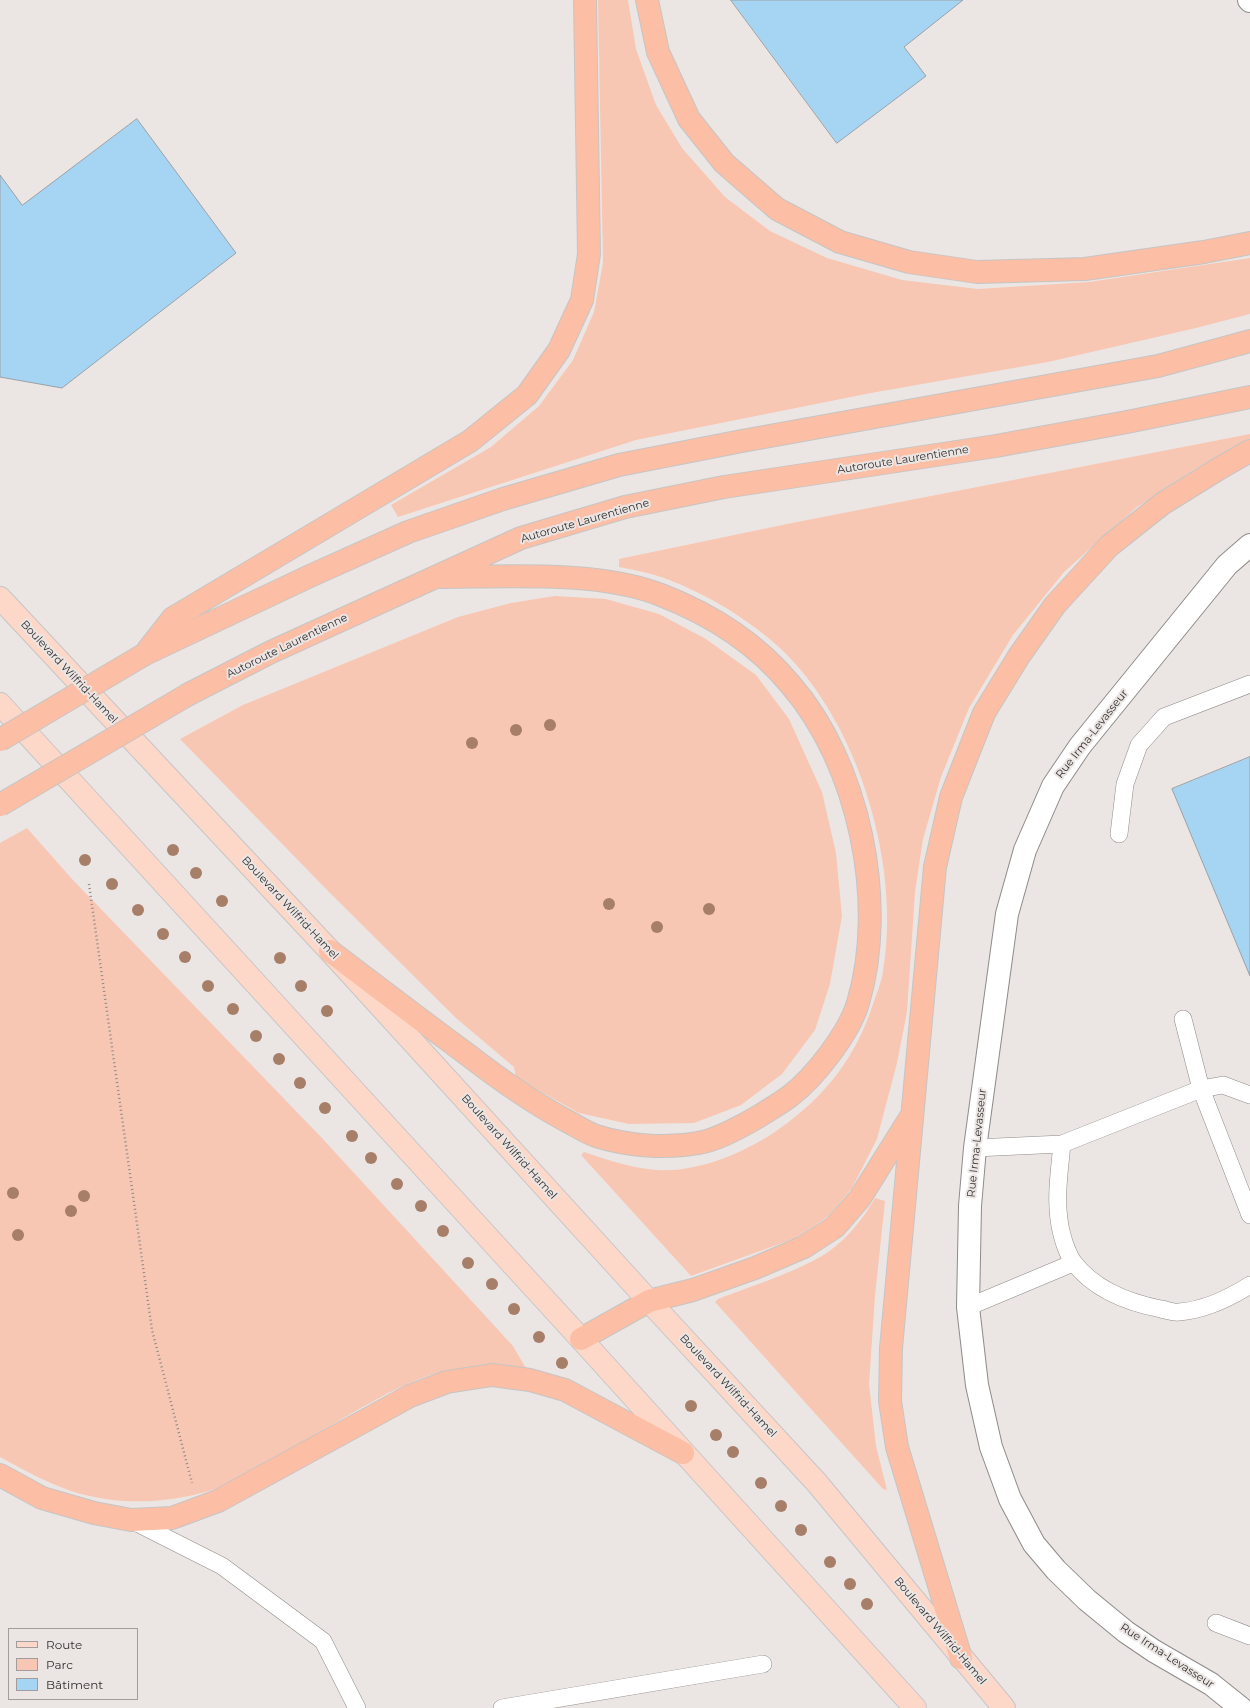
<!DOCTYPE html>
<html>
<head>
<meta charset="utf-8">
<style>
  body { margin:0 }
  #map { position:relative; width:1250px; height:1708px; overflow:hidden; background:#ebe6e4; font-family:Montserrat,sans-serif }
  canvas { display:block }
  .legend { position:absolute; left:8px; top:1628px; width:130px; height:72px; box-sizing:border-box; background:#ebe6e4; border:1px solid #a19d9c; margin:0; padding:5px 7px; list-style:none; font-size:12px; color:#32302f }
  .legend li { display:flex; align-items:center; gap:8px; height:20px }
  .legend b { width:20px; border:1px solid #a19d9c }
</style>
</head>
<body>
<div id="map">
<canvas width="1250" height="1708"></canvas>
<ul class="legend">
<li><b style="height:5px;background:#fdd8c8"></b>Route</li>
<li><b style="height:11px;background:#f7c7b3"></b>Parc</li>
<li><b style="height:11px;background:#a6d5f4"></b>Bâtiment</li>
</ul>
</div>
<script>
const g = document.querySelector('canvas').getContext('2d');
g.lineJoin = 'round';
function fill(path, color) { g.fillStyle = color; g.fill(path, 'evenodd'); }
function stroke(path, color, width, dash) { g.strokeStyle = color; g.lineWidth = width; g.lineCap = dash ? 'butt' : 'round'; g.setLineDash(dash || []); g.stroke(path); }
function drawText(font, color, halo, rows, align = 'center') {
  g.font = font + ' Montserrat,sans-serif'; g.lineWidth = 4; g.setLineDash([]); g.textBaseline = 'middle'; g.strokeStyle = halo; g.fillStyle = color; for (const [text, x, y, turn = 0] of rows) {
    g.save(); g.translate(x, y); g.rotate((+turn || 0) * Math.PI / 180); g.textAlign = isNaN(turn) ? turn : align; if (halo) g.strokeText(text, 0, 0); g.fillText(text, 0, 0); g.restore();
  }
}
fill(new Path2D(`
  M598,0H628L636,49L656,105L682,148L725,197L770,231L827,258L902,280L978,289L1089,282L1250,258V314L1196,328L1048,362L871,393L636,440L398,517L391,505L491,447L539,406L573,360L594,312L603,263Z
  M1250,434V442L1197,468L1137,507L1064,572L1013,635L969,708L941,777L923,839L915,892L907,1012L897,1063L877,1139L852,1188L829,1216L796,1238L691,1276L581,1155L584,1152C608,1160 631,1168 657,1170C697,1173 747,1152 779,1129C825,1097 856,1057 873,1004C876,995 880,986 882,977C903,871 860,723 780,648C747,618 707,594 664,578C650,573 634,570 619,567V559L792,523Z
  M555,596L606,599L659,614L706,639L756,675L789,719L822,792L836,853L842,916L830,984L815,1030L782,1074L741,1105L694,1123L629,1124L579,1113L516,1078L514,1067L456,1018L328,891L180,739L243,705L458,617L511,603Z
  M27,828L72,879L321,1137L513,1346L527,1370C496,1368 461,1366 431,1375C392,1388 358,1410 323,1430C299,1445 275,1461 251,1474C197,1502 129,1510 71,1491C46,1482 23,1470 0,1457V843Z
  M875,1198L885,1201L875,1296L869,1384L876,1446L887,1490L883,1489L715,1302L718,1299C751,1286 811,1268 837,1245C852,1233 866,1214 875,1198Z`), '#f7c7b3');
const building = new Path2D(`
  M731,0H963L904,47L926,76L837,143Z
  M137,119L236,253L62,388L0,377V175L22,205Z
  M1250,757V976L1172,789Z`);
fill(building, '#a6d5f4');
stroke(building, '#9ca0a3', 1);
const lane = new Path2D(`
  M1119,834L1125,784L1139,745L1164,717L1250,684
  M1183,1019L1201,1089L1250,1215
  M1250,1095L1223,1085L1201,1089L1062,1144C1059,1175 1054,1205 1062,1235C1064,1243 1069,1257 1074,1263C1095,1290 1130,1303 1161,1309C1167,1310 1174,1313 1179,1312C1205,1310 1228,1299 1250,1285
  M975,1148L1062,1144
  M968,1307L1073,1263
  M131,1520L222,1566L323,1641L357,1708
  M1216,1623L1250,1636
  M502,1708L763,1664`);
const street = new Path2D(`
  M1249,0L1250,1
  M1241,1708L1211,1684L1154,1651L1126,1632L1087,1600L1056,1570L1034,1544L1010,1499L991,1447L977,1385L968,1307L970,1206L975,1148L1007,914L1025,850L1053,786L1080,746L1227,565L1250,545`);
const primary = new Path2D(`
  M0,598L330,951L649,1301L817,1483L1004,1708
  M0,704L581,1339L915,1708`);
const highway = new Path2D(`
  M647,0L658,52L689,119L724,163L777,209L840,242L909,262L977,272L1085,269L1204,252L1250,243
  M148,650L173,618L470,441L527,395L559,350L582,300L589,254L585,0
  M145,654L310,576L408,532L503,499L619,465L742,441L1158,366L1250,341
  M189,694L271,652L521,538L625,507L724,487L996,446L1127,422L1250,397
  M330,951C376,986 422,1021 468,1055C499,1079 530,1101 565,1120C575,1125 585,1132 596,1136C628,1146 665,1149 698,1143C715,1141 746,1124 761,1115C770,1109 781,1103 790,1096C815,1077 849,1033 858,1003C888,902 859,763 790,684C756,643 710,614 661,595C598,570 503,577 435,577
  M581,1339L649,1301L693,1290L755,1268L804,1247L835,1227L860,1198L910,1118
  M0,1475L42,1498L94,1513L131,1520L172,1518L218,1501L410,1396L447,1382L492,1375L530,1380L565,1390L683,1453
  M961,1658L897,1447L890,1401L891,1348L935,867L951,797L984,713L1019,656L1055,605L1109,546L1162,504L1220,468L1250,451`);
stroke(lane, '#8f8b89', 18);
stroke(street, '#8f8b89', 24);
stroke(primary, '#c6c5c5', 24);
stroke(highway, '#c6c5c5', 24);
stroke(new Path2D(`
  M89,884L152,1330L192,1483`), '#8d8988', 2.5, [1, 3]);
stroke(lane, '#fff', 17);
stroke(street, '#fff', 22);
stroke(primary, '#fdd8c8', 22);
stroke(highway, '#fcbea4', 22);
const highwayBridge = new Path2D(`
  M0,740L145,654
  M0,805L189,694`);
stroke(highwayBridge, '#c6c5c5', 24, []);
stroke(highwayBridge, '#fcbea4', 22);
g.fillStyle = '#a77e67';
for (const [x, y] of [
  [550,725],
  [516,730],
  [472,743],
  [173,850],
  [85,860],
  [196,873],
  [112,884],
  [222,901],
  [609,904],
  [709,909],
  [138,910],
  [657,927],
  [163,934],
  [185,957],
  [280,958],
  [208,986],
  [301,986],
  [233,1009],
  [327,1011],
  [256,1036],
  [279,1059],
  [300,1083],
  [325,1108],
  [352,1136],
  [371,1158],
  [397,1184],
  [13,1193],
  [84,1196],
  [421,1206],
  [71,1211],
  [443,1231],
  [18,1235],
  [468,1263],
  [492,1284],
  [514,1309],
  [539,1337],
  [562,1363],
  [691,1406],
  [716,1435],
  [733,1452],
  [761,1483],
  [781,1506],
  [801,1530],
  [830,1562],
  [850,1584],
  [867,1604]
]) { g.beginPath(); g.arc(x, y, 6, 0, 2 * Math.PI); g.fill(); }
drawText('11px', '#32302f', '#ebe6e4', [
  ["Autoroute Laurentienne",903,460,-9],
  ["Autoroute Laurentienne",585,521,-16],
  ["Autoroute Laurentienne",287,646,-26],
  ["Boulevard Wilfrid-Hamel",69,672,47],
  ["Rue Irma-Levasseur",1092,734,-52],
  ["Boulevard Wilfrid-Hamel",290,908,47],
  ["Rue Irma-Levasseur",977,1143,-84],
  ["Boulevard Wilfrid-Hamel",509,1147,48],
  ["Boulevard Wilfrid-Hamel",728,1386,47],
  ["Boulevard Wilfrid-Hamel",940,1631,50],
  ["Rue Irma-Levasseur",1167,1656,33]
]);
</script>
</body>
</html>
